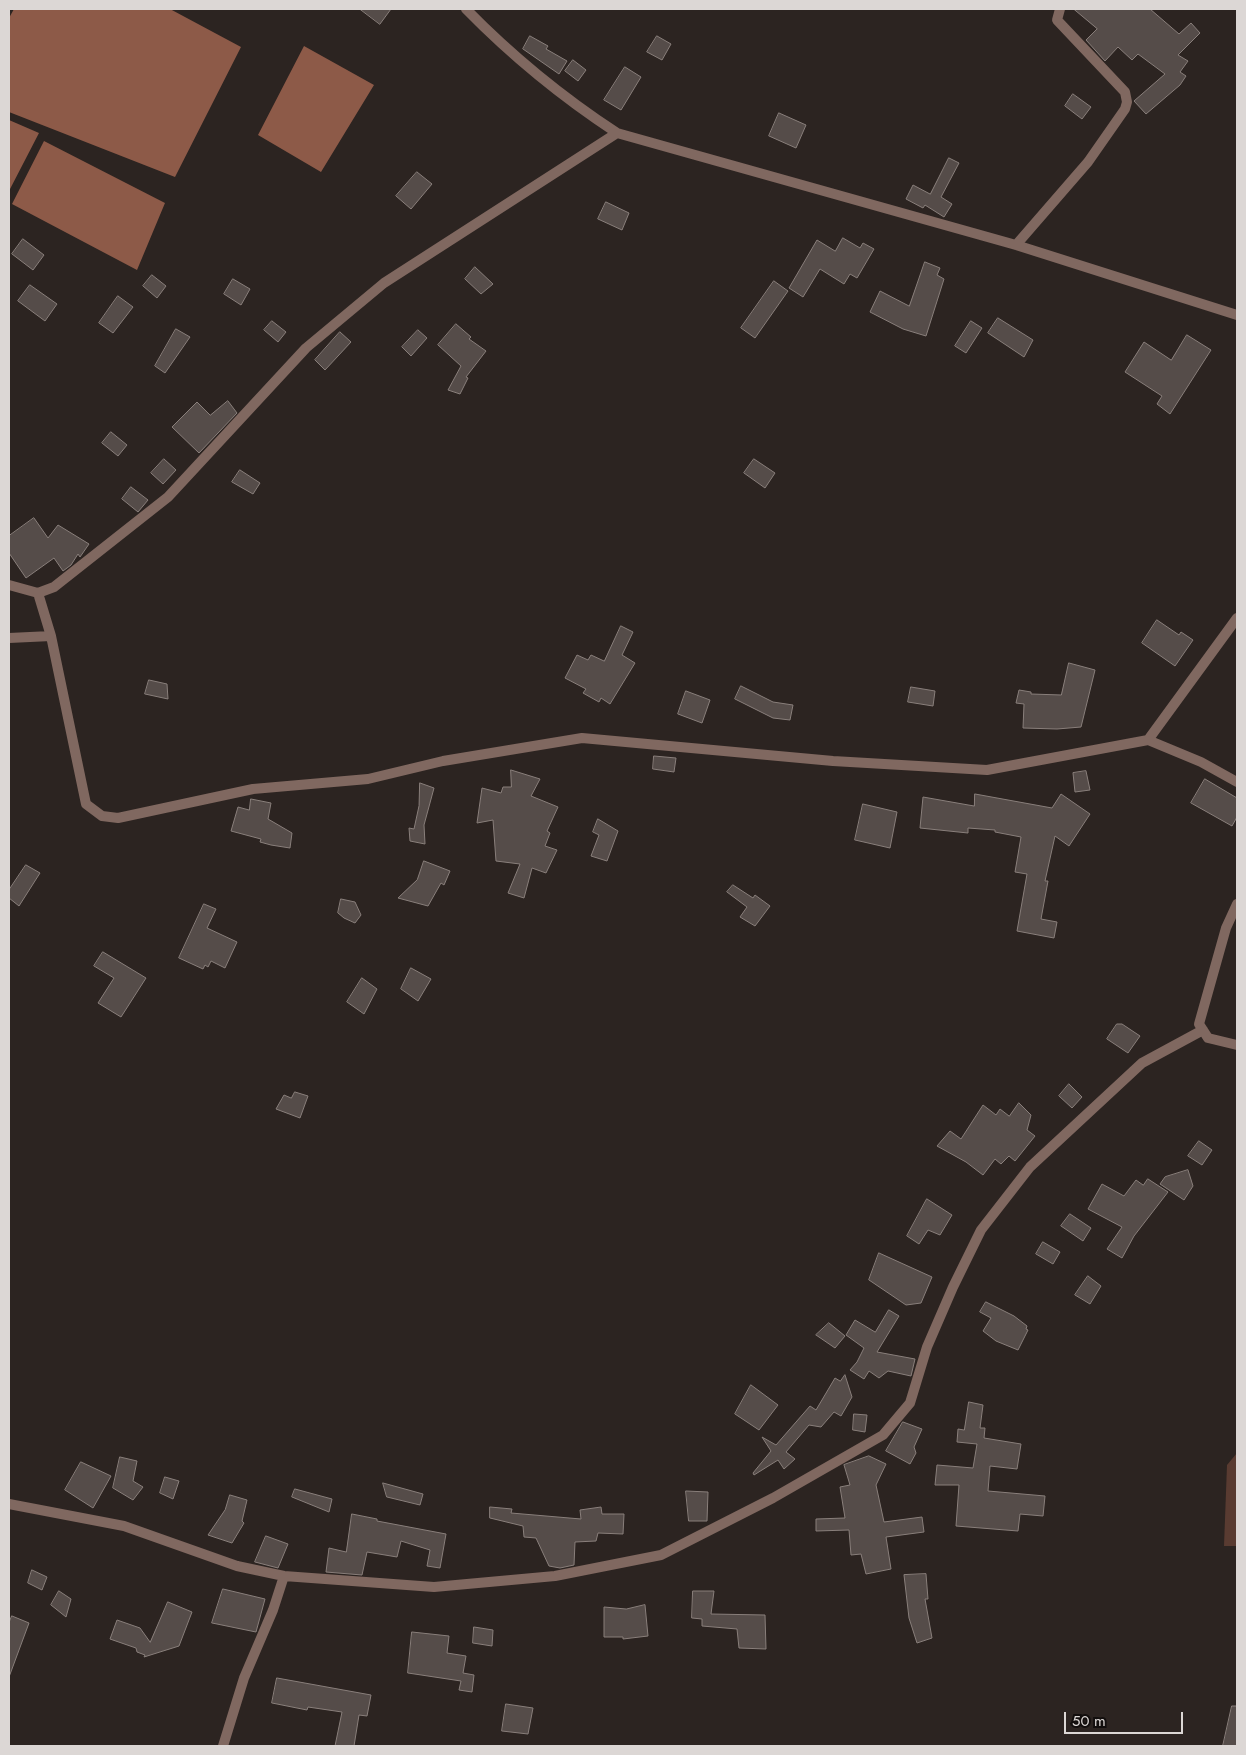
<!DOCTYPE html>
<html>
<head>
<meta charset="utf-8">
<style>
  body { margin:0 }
  #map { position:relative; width:1246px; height:1755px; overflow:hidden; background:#2c2421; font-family:Jost,sans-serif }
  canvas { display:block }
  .frame { position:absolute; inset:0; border:10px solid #dcd7d5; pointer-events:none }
  .scale { position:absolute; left:1064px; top:1712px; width:119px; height:22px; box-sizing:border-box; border:2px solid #dcd7d5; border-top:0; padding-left:6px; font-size:15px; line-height:18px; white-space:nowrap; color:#dcd7d5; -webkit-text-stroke:4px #120e0d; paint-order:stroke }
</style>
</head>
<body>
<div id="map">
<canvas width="1246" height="1755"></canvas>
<div class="frame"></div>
<div class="scale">50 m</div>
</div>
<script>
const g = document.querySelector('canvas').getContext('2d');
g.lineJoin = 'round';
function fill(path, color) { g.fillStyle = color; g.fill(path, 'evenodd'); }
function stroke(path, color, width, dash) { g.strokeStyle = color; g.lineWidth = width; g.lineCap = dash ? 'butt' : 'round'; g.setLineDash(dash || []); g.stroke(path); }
fill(new Path2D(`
  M1237,1453V1546H1224L1227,1465Z`), '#593b31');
fill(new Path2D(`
  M14,9H170L241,47L175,177L9,112V18Z
  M304,46L374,85L321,172L258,135Z
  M9,120L39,133L9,191Z
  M44,141L165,203L137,270L12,204Z`), '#8d5a48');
const building = new Path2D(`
  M360,9H391L380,24Z
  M1074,9H1150L1179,34L1191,23L1200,33L1178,55L1188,61L1180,72L1186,76L1180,85L1146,114L1134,101L1165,74L1138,54L1132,60L1118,47L1105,61L1086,40L1097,29Z
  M530,36L548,46L546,49L567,61L559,74L523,49Z
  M657,36L671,44L662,60L647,52Z
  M573,60L586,70L578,81L565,71Z
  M625,67L641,77L621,110L604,100Z
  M1073,94L1091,107L1082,119L1065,106Z
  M779,113L806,125L796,148L769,136Z
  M949,158L959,163L941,197L952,204L944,217L925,205L923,208L906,199L913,185L930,194Z
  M417,172L432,184L411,209L396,196Z
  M606,202L629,213L622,230L598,219Z
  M843,238L860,248L863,243L874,249L857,278L850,274L844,284L820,269L803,297L789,288L817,240L835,251Z
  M23,239L44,255L33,270L12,254Z
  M925,262L940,268L937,275L944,279L926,336L903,329L870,312L880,291L909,306Z
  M475,267L493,284L481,294L465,279Z
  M152,275L166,286L157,298L143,286Z
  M233,279L250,289L241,305L224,294Z
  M774,281L788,291L755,338L741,328Z
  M30,285L57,304L45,321L18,301Z
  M118,296L133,307L113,333L99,323Z
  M998,318L1033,340L1024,357L988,333Z
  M272,321L286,332L278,342L264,330Z
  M971,321L982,328L966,353L955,346Z
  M456,324L471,337L469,339L486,351L466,377L468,378L460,394L448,390L461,366L438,345Z
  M176,329L190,337L165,373L155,366Z
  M418,330L427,338L411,356L402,347Z
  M340,332L351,342L325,370L315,360Z
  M1187,335L1211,350L1170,414L1157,404L1162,396L1125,372L1144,342L1171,360Z
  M228,401L237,413L199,453L172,427L197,402L210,415Z
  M111,432L127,445L118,456L102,443Z
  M164,459L176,470L163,484L151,473Z
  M754,459L775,473L765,488L744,473Z
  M240,470L260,483L253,494L232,482Z
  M131,487L148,500L138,512L122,499Z
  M34,518L48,538L58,525L89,544L80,557L78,554L71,565L63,571L54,558L26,578L9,553V536Z
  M1157,620L1179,635L1181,632L1193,640L1175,666L1142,643Z
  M621,626L633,632L622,655L635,663L610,704L601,698L599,702L583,693L586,689L565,678L577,655L588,660L591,655L604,661Z
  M1069,663L1095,670L1081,727L1057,729L1023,728L1024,704L1016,703L1019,690L1031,692V694L1061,695Z
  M149,680L167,684L168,699L145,694Z
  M741,686L773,702L793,705L790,720L773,718L735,699Z
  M911,687L935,691L933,706L908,702Z
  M686,691L710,700L702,723L678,714Z
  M654,756L676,758L674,772L653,769Z
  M511,770L540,779L531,796L558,807L547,831L550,833L545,846L557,850L546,873L532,868L524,898L508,893L520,864L496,861L493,820L477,823L482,788L501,793L503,787H511Z
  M1086,771L1090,790L1075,792L1073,773Z
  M1205,779L1237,798V817L1232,826L1191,803Z
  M420,783L434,788L424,825L425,844L410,841L409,828L414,829L419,806Z
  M975,794L1052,808L1061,794L1090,814L1069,846L1055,836L1045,881H1048L1041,919L1057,922L1054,938L1017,931L1027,874L1015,872L1021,837L995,832V830L968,828V833L920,828L923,797L974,806Z
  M251,799L271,803L268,819L292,833L290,848L271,845L260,842L261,839L231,831L238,807L249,810Z
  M863,804L897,812L890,848L855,840Z
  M598,819L618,831L607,861L591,856L599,835L593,832Z
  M424,861L450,871L444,885L441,883L428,906L398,898L417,880Z
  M26,865L40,873L19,906L9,898V890Z
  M733,885L753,898L755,895L770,906L755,926L740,917L747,907L727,892Z
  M341,899L355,902L361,915L355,923L344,918L338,913Z
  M204,904L216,909L207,928L237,942L225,968L211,961L208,967L205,965L203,969L179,958Z
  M103,952L146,978L121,1017L98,1003L114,978L94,966Z
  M411,968L431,979L418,1001L401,989Z
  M362,978L377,989L364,1014L347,1002Z
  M1117,1024H1122L1140,1036L1128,1053L1107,1039Z
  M1069,1084L1082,1097L1072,1108L1059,1096Z
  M295,1092L308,1096L300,1118L276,1109L284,1095L291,1098Z
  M1019,1103L1031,1115L1027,1130L1035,1136L1015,1161L1009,1156L1001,1164L995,1159L983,1175L966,1162L937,1146L950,1131L961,1139L983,1105L996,1115L1000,1109L1009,1116Z
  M1199,1141L1212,1150L1202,1165L1188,1156Z
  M1188,1170L1193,1186L1184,1200L1160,1184L1165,1177Z
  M1148,1179L1168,1192L1134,1236L1122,1258L1107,1249L1122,1227L1088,1209L1102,1184L1124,1196L1136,1180L1143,1185Z
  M927,1199L952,1215L940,1235L928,1230L919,1244L907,1236Z
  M1070,1214L1091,1228L1083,1241L1061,1226Z
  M1043,1242L1060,1252L1053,1264L1036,1254Z
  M879,1253L932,1277L921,1303L906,1305L869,1280Z
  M1088,1276L1101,1286L1090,1304L1075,1295Z
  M986,1302L1014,1316L1027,1326L1026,1329L1028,1330L1018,1350L996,1341L983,1331L991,1318L980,1312Z
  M889,1310L899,1316L877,1352L915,1359L911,1376L888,1371L879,1378L869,1371L864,1379L850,1370L857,1362L864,1348L846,1335L855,1320L875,1332Z
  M829,1323L845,1336L835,1348L816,1335Z
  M845,1375L852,1397L841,1416L834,1412L821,1427L809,1425L786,1452L795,1459L784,1469L778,1460L754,1475L753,1473L771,1451L762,1437L776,1445L810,1406L816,1410L835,1378L840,1381Z
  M751,1385L778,1405L759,1430L735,1414Z
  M969,1402L983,1405L980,1428H985L984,1438L1021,1444L1017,1469L990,1466L988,1491L1045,1496L1043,1516L1020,1514L1018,1531L956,1526L959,1485H935L937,1465L973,1468L977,1444L957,1442L958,1429L964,1430Z
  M854,1414L867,1415L865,1432L853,1430Z
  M903,1422L922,1429L914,1447L916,1453L910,1464L886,1451Z
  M869,1456L886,1464L876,1485L884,1522L922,1517L924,1532L886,1537L891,1569L866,1574L861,1554L851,1555L849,1530L816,1531V1519L845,1518L840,1487L850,1485L844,1465Z
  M120,1457L137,1461L133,1481L143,1487L133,1500L113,1488Z
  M81,1462L111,1476L93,1508L65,1490Z
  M165,1477L179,1481L173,1499L160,1493Z
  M383,1483L423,1494L420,1505L387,1497Z
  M295,1489L332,1499L329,1512L292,1497Z
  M686,1491L708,1492L707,1521H689Z
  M230,1495L247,1500L242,1521L244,1523L232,1543L208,1535L225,1510Z
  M490,1507L512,1509L511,1513L581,1519L580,1510L601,1507L602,1514H624L623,1534L598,1533L596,1541L575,1542L574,1565L560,1568L549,1566L536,1538L524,1537L523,1526L490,1518Z
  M352,1514L377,1519V1521L446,1534L440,1568L427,1566L430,1550L401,1541L397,1557L367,1552L362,1575L326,1572L329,1548L346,1552Z
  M266,1536L288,1544L278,1568L255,1562Z
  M32,1570L47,1577L42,1590L28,1583Z
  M926,1574L928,1599H925L932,1638L917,1643L909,1618L904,1575Z
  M223,1589L265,1599L256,1632L212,1623Z
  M59,1591L71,1599L66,1617L51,1605Z
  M693,1591H714L711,1614L765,1615L766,1649L739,1648L737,1629L702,1626V1619L692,1618Z
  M168,1602L192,1612L179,1646L144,1657L145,1655L137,1652L136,1648L110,1639L117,1620L140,1628L150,1642Z
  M645,1605L648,1636L623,1639V1637H604V1607L626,1609Z
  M12,1616L29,1623L9,1677V1623Z
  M474,1627L493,1630L492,1646L473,1643Z
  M412,1632L449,1636L447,1653L466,1656L463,1673L474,1675L472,1692L459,1690L461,1681L408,1673Z
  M277,1678L371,1695L367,1716L359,1715L354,1746H335L342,1712L308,1707L307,1710L272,1703Z
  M506,1704L533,1708L528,1734L502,1731Z
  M1232,1706H1237V1746H1223Z`);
fill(building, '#554c49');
stroke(building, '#897f7b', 1);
stroke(new Path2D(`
  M466,9C512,56 562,97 617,133L1016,245L1237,315
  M1016,245L1088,162L1125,109L1127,102L1125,92L1057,20L1060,9
  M9,585L38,593L54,587L168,497L306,348L384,283L617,133
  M38,593L51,636L86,804L102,816L118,818L253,789L368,779L443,761L582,738L833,761L987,770L1148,740L1201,762L1237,782
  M9,638L51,636
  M1148,740L1237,618
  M1237,904L1226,928L1199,1024L1208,1038L1237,1045
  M9,1504L124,1526L237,1566L284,1576L434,1587L555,1576L661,1555L773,1498L883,1435L910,1403L927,1347L953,1287L981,1230L1030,1167L1142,1063L1203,1030
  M223,1746L244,1678L273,1610L284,1576`), '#806860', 10);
</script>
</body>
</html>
